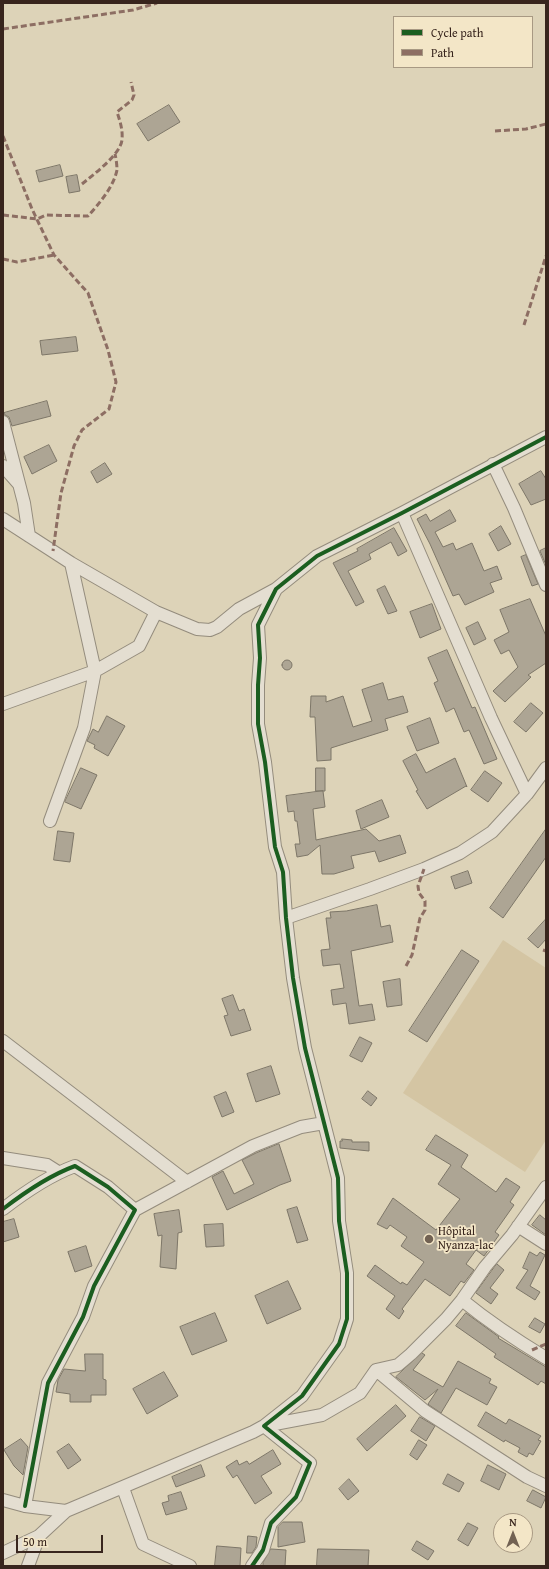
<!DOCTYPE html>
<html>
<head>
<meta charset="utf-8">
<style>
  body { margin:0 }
  #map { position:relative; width:549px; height:1569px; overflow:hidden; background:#ddd3b8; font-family:"Gentium Book Plus",serif }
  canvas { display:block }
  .frame { position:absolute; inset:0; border:4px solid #38251d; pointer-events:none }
  .legend { position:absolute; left:393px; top:16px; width:140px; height:52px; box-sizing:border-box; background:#f3e6c7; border:1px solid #a89983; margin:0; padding:5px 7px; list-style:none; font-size:12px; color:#38251d }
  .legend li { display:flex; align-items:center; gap:8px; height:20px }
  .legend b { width:20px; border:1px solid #a89983 }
  .north { position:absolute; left:493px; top:1513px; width:40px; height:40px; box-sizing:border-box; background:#f3e6c7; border:1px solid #a89983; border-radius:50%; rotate:0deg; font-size:11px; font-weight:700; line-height:16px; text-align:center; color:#38251d }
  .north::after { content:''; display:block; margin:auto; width:14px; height:18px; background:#726253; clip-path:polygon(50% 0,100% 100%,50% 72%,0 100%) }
  .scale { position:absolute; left:16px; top:1535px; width:87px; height:18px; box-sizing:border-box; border:2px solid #38251d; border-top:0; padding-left:5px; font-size:12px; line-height:14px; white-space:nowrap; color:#38251d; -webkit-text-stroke:3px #f3e6c7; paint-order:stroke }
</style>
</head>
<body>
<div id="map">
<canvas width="549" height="1569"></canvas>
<div class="frame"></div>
<ul class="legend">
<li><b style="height:5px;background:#1b5e20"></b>Cycle path</li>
<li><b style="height:5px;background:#8d6e63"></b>Path</li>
</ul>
<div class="north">N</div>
<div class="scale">50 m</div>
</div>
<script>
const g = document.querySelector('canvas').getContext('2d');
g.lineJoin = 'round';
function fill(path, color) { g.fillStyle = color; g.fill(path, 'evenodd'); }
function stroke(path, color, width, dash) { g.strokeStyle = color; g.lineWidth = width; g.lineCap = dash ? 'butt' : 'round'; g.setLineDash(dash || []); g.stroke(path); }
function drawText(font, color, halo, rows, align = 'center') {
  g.font = font + ' "Gentium Book Plus",serif'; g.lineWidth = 3.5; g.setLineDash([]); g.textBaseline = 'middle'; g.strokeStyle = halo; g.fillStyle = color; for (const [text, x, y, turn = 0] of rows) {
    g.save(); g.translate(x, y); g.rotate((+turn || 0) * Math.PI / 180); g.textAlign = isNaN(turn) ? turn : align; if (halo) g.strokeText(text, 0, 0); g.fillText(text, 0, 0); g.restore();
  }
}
fill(new Path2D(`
  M503,940L546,968V1140L525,1172L403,1093Z`), '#d4c5a3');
const building = new Path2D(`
  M169,105L180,122L148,141L137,124Z
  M60,165L63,176L39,182L36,171Z
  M77,175L80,191L69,193L66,177Z
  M76,337L78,351L42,355L40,341Z
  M47,401L51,416L12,426L9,417L5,415L4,413Z
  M49,445L57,461L32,474L24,457Z
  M105,463L112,474L97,483L91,472Z
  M541,471L546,479V499L531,505L519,484Z
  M450,510L456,521L435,532L443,547L453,543L456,550L472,543L484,571L497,566L502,579L490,583L494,592L465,605L459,594L453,596L430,544L417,519L426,514L430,521Z
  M501,526L511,544L498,551L489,534Z
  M394,528L407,551L398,556L391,542L369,554L371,559L348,571L364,602L356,606L333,563L358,551L357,549Z
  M546,548V565L540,551Z
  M526,555L538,584L532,586L521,557Z
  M385,586L397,611L388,614L377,590Z
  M530,599L546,636V663L528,675L531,677L505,702L493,691L518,667L509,650L501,654L494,640L509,632L500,610Z
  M432,604L441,629L420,638L410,612Z
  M478,622L486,639L474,645L466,628Z
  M447,650L472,708L475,707L497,759L484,764L469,730L464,732L454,708L446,712L434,683L438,681L428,658Z
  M282 665a5 5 0 1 1 10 0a5 5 0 1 1-10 0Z
  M383,683L388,700L403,696L408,712L385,719L388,730L331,748V760L317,761L315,717H310L311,696H326V702L343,696L353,727L372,721L362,690Z
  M531,703L543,713L526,732L514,722Z
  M107,716L125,726L108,756L94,748L95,745L87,741L93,729L98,732Z
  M430,718L439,743L417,751L407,727Z
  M416,754L426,773L455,758L467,787L466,786L427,809L416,791L418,790L403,761Z
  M81,768L97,775L81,809L65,802Z
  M316,768H325V791H316Z
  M485,771L502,783L488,802L471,790Z
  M323,791L325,807L313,809L316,840L366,829L379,841L400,835L406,853L379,862L375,851L351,856L354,868L334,874H322L320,845L308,855L297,857L295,844H300L297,821H295L294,811L288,812L286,796Z
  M382,800L389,817L361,829L356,811Z
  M546,829V857L503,918L490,908Z
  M58,831L74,833L70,862L54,860Z
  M468,871L472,883L455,889L451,877Z
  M377,905L381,927L390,925L393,942L351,951L359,1006L372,1004L375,1020L349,1024L346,1003L333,1005L331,990L344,988L340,964L323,966L321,950L330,949L326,918H331L330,912L346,911Z
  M546,919V939L538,948L528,939Z
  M462,950L479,961L427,1042L409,1031Z
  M400,979L402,1005L387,1007L383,982Z
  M233,995L239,1011L244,1009L251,1030L231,1036L224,1016L228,1015L222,999Z
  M360,1037L372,1043L362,1062L350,1056Z
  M271,1066L280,1094L256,1102L247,1074Z
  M368,1091L377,1098L371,1106L362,1099Z
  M226,1092L234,1112L222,1117L214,1097Z
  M436,1135L468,1155L461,1167L496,1192L506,1178L520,1187L510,1202L514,1205L495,1232L499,1235L484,1256L476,1250L466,1264L474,1270L464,1283L461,1281L450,1296L425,1279L402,1309L404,1311L399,1319L386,1309L395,1296L367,1276L375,1265L401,1284L402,1282L407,1285L424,1262L401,1246L407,1237L390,1225L387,1229L377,1224L393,1198L436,1230L460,1199L438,1184L451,1165L426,1150Z
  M342,1139L352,1140V1142H369V1151L340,1148V1141H342Z
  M279,1144L291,1181L280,1185L227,1210L212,1177L223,1171L234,1194L254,1184L242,1160L256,1153Z
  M297,1207L308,1240L297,1243L287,1210Z
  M179,1210L182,1232L178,1233L176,1269L160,1267L162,1235L158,1236L154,1214Z
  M540,1215L546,1220V1235L532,1225Z
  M14,1219L19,1237L3,1242V1222Z
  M223,1224L224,1246L206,1247L204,1225Z
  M86,1246L92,1266L75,1272L68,1252Z
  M530,1252L537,1256L540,1252L545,1255L530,1286L540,1292L535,1300L516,1288L528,1270L523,1268Z
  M497,1264L504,1270L490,1288L498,1294L491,1304L476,1293Z
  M288,1281L301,1309L267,1324L255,1296Z
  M215,1313L227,1341L192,1355L180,1327Z
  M466,1313L499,1337L498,1338L546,1367V1384L541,1381L538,1385L494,1357L496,1354L456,1326Z
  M535,1318L545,1324L540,1333L529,1327Z
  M422,1353L425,1355L413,1370L443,1387L458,1361L491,1379L489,1383L497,1387L487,1405L456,1388L441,1413L429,1405L428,1404L438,1389L425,1400L396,1377Z
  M85,1354H103V1379L106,1380V1395H91V1402H70V1394L56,1392L58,1380L64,1369L85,1371Z
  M164,1372L178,1396L147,1414L133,1389Z
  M396,1405L406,1416L367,1451L357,1439Z
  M486,1412L506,1424L509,1419L541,1436L538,1440L541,1441L533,1455L529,1453L527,1457L518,1452L520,1448L505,1440L504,1442L478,1426Z
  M420,1417L435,1426L426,1441L411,1431Z
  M21,1439L28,1447L23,1475L14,1466L4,1450Z
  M419,1440L427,1445L417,1460L410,1455Z
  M69,1444L81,1460L68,1469L57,1452Z
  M273,1450L281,1464L261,1476L272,1493L255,1504L237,1475L233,1478L226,1467L237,1460L239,1465L247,1461L249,1464Z
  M201,1465L205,1476L176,1487L172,1477Z
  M488,1465L506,1474L499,1490L481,1481Z
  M448,1474L464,1483L459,1492L443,1484Z
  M349,1479L359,1491L348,1500L339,1489Z
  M533,1490L546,1497L541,1508L527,1501Z
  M181,1492L187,1509L166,1515L162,1503L169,1501L168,1496Z
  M283,1522H302L305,1542L278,1547V1527Z
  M468,1523L478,1528L468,1546L458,1540Z
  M248,1536L257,1537L256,1547L252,1553H247Z
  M417,1541L434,1551L428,1560L412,1550Z
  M217,1546L241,1548L240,1566H215Z
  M271,1549L286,1550L285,1566H263V1563Z
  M318,1549L369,1550L368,1566H317Z`);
fill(building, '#ada594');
stroke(building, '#7d7668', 1);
const minor = new Path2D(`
  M3,422L24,503L29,536
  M493,464L514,508L546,585
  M3,466L18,483
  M402,513L491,718L527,794
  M3,519L71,563L156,612L197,629L210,630L217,627L239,609L276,589
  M3,704L95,671L139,646L156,612
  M50,821L84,728L95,671L71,563
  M286,918L370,889L424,869L460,853L492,832L527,794L546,768
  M3,1041L187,1182
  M3,1158L47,1165L58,1172
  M3,1209C25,1192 48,1176 75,1166L108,1187L135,1210L94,1286L83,1317L48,1383L25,1506
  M135,1210L253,1146L301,1127L324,1123
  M518,1226L546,1244
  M462,1300C489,1322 516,1340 546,1358
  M376,1370L425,1411L527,1477L546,1486
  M123,1488L143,1544L190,1566
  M3,1500L25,1506L66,1511
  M3,1553L39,1536L66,1511L253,1432L264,1426L322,1415L360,1393L376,1370L398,1365L411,1354L446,1319L462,1300L485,1267L512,1235L546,1187
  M28,1566L39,1536
  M252,1566L263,1550L271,1523L296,1497L310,1463L264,1426L302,1396L339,1344L347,1319V1273L339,1221L338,1178L305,1048L293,978L286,918L283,872L275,847L265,762L258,724V685L260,658L258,625L276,589L317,556L402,513L546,437`);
stroke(minor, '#948c7d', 14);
stroke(minor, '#e4ded1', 12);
stroke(new Path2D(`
  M3,29L133,10L157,3
  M495,131L526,129L546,124
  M3,136L32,209L54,255L88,293L108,350L116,382L109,409L82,430L74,446L61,493L53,551
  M82,184C94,174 120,155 122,140C123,130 120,121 117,112L132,100L134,95L131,82
  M3,215L37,219L46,215L88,216C99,204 114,186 117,170C117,165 116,158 115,154
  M3,259L17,262L54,255
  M524,325L546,256
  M543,950L546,951
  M406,966L412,955L420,918L425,910V901L419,893L418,886L424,869
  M532,1350L546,1344`), '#8d6e63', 3, [6, 3]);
stroke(new Path2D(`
  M3,1209C25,1192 48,1176 75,1166L108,1187L135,1210L94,1286L83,1317L48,1383L25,1506
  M252,1566L263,1550L271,1523L296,1497L310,1463L264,1426L302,1396L339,1344L347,1319V1273L339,1221L338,1178L305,1048L293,978L286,918L283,872L275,847L265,762L258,724V685L260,658L258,625L276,589L317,556L402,513L546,437`), '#1b5e20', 4);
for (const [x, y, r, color] of [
  [429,1239,5,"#726253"]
]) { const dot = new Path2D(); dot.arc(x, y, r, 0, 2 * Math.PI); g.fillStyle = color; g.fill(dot); stroke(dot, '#f3e6c7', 1.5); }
drawText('12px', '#38251d', '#f3e6c7', [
  ["Hôpital",438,1232],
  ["Nyanza-lac",438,1246]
], 'left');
</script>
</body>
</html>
